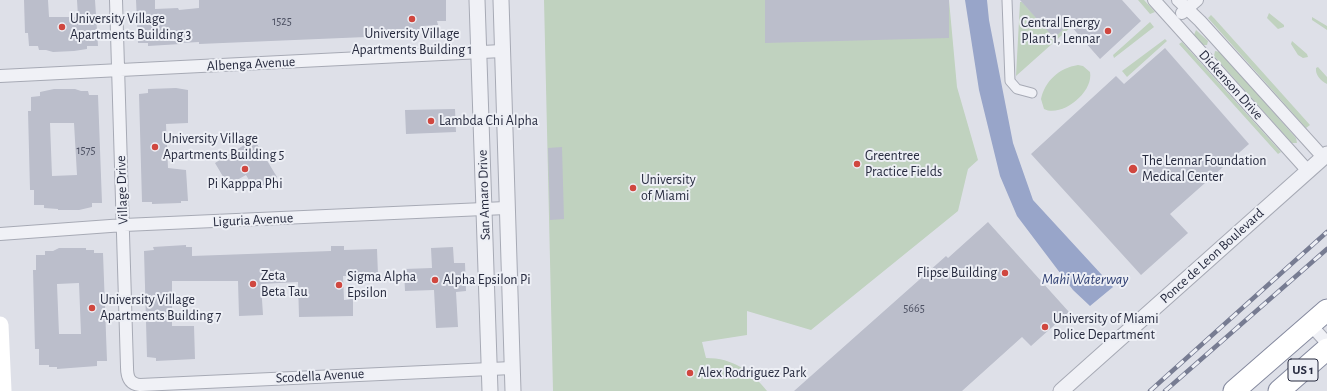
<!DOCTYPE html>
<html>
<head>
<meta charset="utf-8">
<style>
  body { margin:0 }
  canvas { display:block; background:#dee0e8 }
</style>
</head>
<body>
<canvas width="1327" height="391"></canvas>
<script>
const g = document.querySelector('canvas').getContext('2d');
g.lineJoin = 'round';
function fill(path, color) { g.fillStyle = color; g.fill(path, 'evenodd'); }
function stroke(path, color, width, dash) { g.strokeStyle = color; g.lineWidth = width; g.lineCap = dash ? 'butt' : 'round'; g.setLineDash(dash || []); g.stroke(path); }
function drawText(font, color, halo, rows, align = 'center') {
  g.font = font + ' "Alegreya Sans",sans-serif'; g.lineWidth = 4; g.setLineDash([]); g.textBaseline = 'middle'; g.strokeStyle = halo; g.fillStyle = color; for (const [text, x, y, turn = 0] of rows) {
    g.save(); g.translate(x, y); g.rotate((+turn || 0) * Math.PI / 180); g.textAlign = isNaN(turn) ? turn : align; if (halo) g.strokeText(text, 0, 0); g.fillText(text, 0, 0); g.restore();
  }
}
fill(new Path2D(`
  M544,0H765V2L831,0H949L957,87L978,160L968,169L958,211L811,330L747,311V335L702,342L706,358C733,358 751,371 767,391H553Z
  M1138,0H1144L1155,12L1150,14Z
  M1020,2H1022L1054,37L1069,25L1071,27L1016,76Z
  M1269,13L1284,25V27L1278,29L1267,18Z
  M1211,15L1214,18L1310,125L1306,128L1208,18Z
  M1312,17L1327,26V30L1312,20Z
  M1150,22L1154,27L1114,58L1113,55Z
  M1196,30L1208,41L1207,45H1203L1194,35Z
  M1165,39L1167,41L1127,77L1122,71Z
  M1292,41L1307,54L1308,57L1303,58L1298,55L1291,44Z
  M1182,42L1281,152L1278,154L1179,44Z
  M1215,51L1220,52L1296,138L1297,143H1292L1214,56Z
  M1078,65L1083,66L1090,72C1094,92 1062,118 1044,109L1041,99C1045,81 1059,68 1078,65Z
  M1318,67L1327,77V84C1321,81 1315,75 1316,68Z`), '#c0d2bf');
fill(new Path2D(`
  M965,0H987L989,20L1013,143L1033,200L1113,287L1090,306L1073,290L1017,216L1000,176L979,90Z`), '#98a5c9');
fill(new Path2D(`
  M24,0H48L49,17H78L77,0H95L98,46H87V49L74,51L53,52L46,50H39L38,46H29L28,33H25Z
  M136,0H155V9L178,8L179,10L199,8V0H446V21H437L438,25L423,26V29L419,30V32L387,33L366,37L199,44V42L181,43V44L148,46V43H138Z
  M765,0H949V38L765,43Z
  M1020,0H1122L1141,21L1100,59L1069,24L1054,38Z
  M1165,48L1249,144L1170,214L1188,233L1141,275L1031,154L1116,76L1124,84Z
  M176,88L188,90V123L166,124L168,168L186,170L188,201H181V203L152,204V202H142L139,94L148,93V89Z
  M54,89H75L81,91H88L89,95H98L102,203H92V207L79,210H58V209L44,208V205H34V190H30L28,111H31V97L40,96V92ZM50,123H74L77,175L52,176Z
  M455,109L456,132L406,134L405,110Z
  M254,139L277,177L255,190L246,175L228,185L215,163Z
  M562,147L564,219L550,220L548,148Z
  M988,222L1069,312L1031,346L1022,337L962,391H794L946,256L948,258Z
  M186,245V247H192V256L331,251V246H344V250L377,249L378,275L343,276L344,300L353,299V316L299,317L298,282L261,284L263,315L239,316L238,281H172V326H194L195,359L156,361V358L147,357L144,251L154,250L153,247Z
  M453,247L454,263H465L466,291L456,292L458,327L436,328L434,290L405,291L404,269L432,268L431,248Z
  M59,248H86V250H94V253H103L107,361H97V366L57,369V367H49V365H39V349H35L33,270H36V255H45V251H53ZM79,283L81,334H59L57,284Z`), '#bbbecb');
const pedestrian = new Path2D(`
  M1007,0L1010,81L1017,89L1032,93`);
const minor = new Path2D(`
  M116,0L127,367C127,377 129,384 140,385L512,368
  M1154,0L1308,171
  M1178,0L1200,21L1323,157
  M1182,13L1197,0
  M0,76L502,51
  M0,234L124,225L506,208
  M1310,324L1327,343`);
const tertiary = new Path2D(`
  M477,0L490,391
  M501,0L513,391
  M1061,391L1327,154`);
const trunk = new Path2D(`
  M1234,391L1327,310
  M1279,391L1327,349`);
stroke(pedestrian, '#a7aab5', 11);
stroke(minor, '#a7aab5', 14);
stroke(tertiary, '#a7aab5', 17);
stroke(trunk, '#858a9f', 23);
stroke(pedestrian, '#f0f1f6', 9);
stroke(minor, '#f0f1f6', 12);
stroke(tertiary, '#f0f1f6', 15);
stroke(new Path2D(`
  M0,325L3,391`), '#fff', 17);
stroke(trunk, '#fff', 21);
const rail = new Path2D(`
  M1150,391L1327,232
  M1165,391L1327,249`);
stroke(rail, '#777c92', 4.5);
stroke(rail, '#edeff5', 3, [9]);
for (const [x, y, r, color] of [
  [412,19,4,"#d0473f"],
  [62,27,4,"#d0473f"],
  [1108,31,4,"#d0473f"],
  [431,121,4,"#d0473f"],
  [155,147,4,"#d0473f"],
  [857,164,4,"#d0473f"],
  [245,169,4,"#d0473f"],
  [1133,169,5,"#d0473f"],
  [633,188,4,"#d0473f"],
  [1005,273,4,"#d0473f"],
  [435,280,4,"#d0473f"],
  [253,284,4,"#d0473f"],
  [339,285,4,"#d0473f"],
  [92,308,4,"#d0473f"],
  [1045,327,4,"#d0473f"],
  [690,373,4,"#d0473f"]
]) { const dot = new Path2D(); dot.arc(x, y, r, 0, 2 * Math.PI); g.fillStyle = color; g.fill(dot); stroke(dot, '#edeff5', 1.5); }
drawText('12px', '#4c5062', null, [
  ["1525",282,21],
  ["1575",86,150],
  ["5665",914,308]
]);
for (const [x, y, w] of [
  [1303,370,30]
]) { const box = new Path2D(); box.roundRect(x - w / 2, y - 11, w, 22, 3); g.fillStyle = '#edeff5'; g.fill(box); stroke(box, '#272b3f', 1); }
drawText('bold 13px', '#272b3f', null, [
  ["US 1",1303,370]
]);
drawText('14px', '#272b3f', '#edeff5', [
  ["University Village",70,19],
  ["Apartments Building 3",70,35],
  ["Central Energy",1100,23,"right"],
  ["Plant 1, Lennar",1100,39,"right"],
  ["University Village",412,34,"center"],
  ["Apartments Building 1",412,50,"center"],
  ["Lambda Chi Alpha",439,121],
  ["University Village",163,139],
  ["Apartments Building 5",163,155],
  ["Greentree",865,156],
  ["Practice Fields",865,172],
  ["The Lennar Foundation",1142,161],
  ["Medical Center",1142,177],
  ["University",641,180],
  ["of Miami",641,196],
  ["Pi Kapppa Phi",245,184,"center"],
  ["Flipse Building",997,273,"right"],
  ["Zeta",261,276],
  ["Beta Tau",261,292],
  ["Sigma Alpha",347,277],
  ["Epsilon",347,293],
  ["Alpha Epsilon Pi",443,280],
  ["University Village",100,300],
  ["Apartments Building 7",100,316],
  ["University of Miami",1053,319],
  ["Police Department",1053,335],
  ["Alex Rodriguez Park",698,373]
], 'left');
drawText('14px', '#272b3f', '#edeff5', [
  ["Albenga Avenue",251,64,-3],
  ["Dickenson Drive",1231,85,48],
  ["Village Drive",122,190,-92],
  ["San Amaro Drive",484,195,-92],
  ["Liguria Avenue",253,220,-3],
  ["Ponce de Leon Boulevard",1212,256,-42],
  ["Scodella Avenue",320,376,-3]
]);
drawText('italic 15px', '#304073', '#edeff5', [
  ["Mahi Waterway",1085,279]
]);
</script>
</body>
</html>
